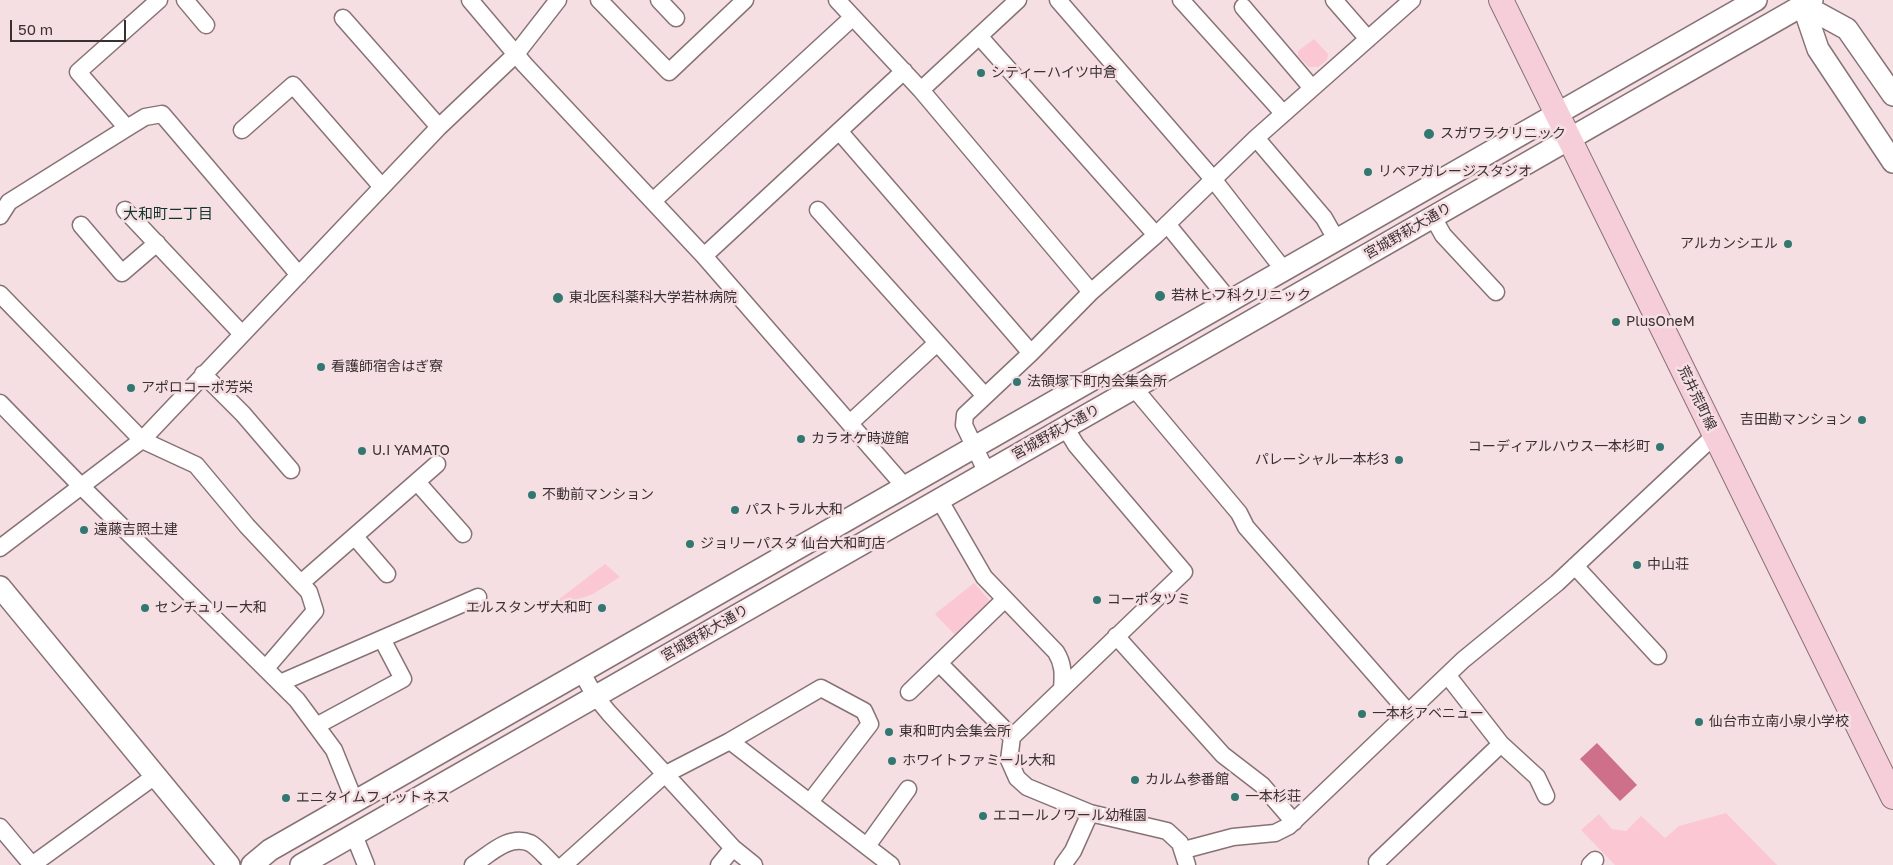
<!DOCTYPE html>
<html>
<head>
<meta charset="utf-8">
<style>
  body { margin:0 }
  #map { position:relative; width:1893px; height:865px; overflow:hidden; background:#f6dfe3; font-family:"Golos Text",sans-serif }
  canvas { display:block }
  .scale { position:absolute; left:10px; top:20px; width:116px; height:22px; box-sizing:border-box; border:2px solid #393032; border-top:0; padding-left:6px; font-size:15px; line-height:18px; white-space:nowrap; color:#393032; -webkit-text-stroke:4px #f6dfe3; paint-order:stroke }
</style>
</head>
<body>
<div id="map">
<canvas width="1893" height="865"></canvas>
<div class="scale">50 m</div>
</div>
<script>
const g = document.querySelector('canvas').getContext('2d');
g.lineJoin = 'round';
function fill(path, color) { g.fillStyle = color; g.fill(path, 'evenodd'); }
function stroke(path, color, width, dash) { g.strokeStyle = color; g.lineWidth = width; g.lineCap = dash ? 'butt' : 'round'; g.setLineDash(dash || []); g.stroke(path); }
function drawText(font, color, halo, rows, align = 'center') {
  g.font = font + ' "Golos Text","Noto Sans JP",sans-serif'; g.lineWidth = 5; g.setLineDash([]); g.textBaseline = 'middle'; g.strokeStyle = halo; g.fillStyle = color; for (const [text, x, y, turn = 0] of rows) {
    g.save(); g.translate(x, y); g.rotate((+turn || 0) * Math.PI / 180); g.textAlign = isNaN(turn) ? turn : align; if (halo) g.strokeText(text, 0, 0); g.fillText(text, 0, 0); g.restore();
  }
}
fill(new Path2D(`
  M1314,39L1328,54L1327,60L1318,67H1309L1298,56V51Z
  M605,564L620,577L593,594L557,607L554,603Z
  M974,583L990,601L956,636L935,614Z
  M1726,813L1777,865H1615L1581,830L1599,814L1612,829L1626,831L1641,816L1665,838L1679,826Z`), '#fac7d2');
fill(new Path2D(`
  M1597,743L1637,785L1620,801L1580,759Z`), '#ce7089');
const minor = new Path2D(`
  M185,0L206,25
  M470,0L525,65L704,256L905,487
  M599,0L669,72L745,0
  M659,0L676,18
  M837,0L921,90L1091,292
  M1058,0L1213,179L1283,269
  M1181,0L1283,113
  M1334,0L1368,39
  M1243,7L1312,88
  M343,18L439,127
  M979,36L1156,235
  M921,90L1018,0
  M127,128L78,72L159,0
  M242,130L293,85L382,187
  M839,131L1031,353
  M1256,138L1324,218L1336,239
  M654,200L853,17
  M125,210L242,334
  M818,210L985,396
  M0,216L9,202L127,128L145,117L162,114L299,275
  M1433,217L1443,235L1496,292
  M1167,224L1229,300
  M81,225L122,273L157,243
  M704,256L904,71
  M0,294L142,440L196,465L247,526L309,592L315,611L266,668
  M203,374L243,414L291,470
  M1134,388L1239,513L1246,527L1408,712
  M0,403L81,486L297,700L334,750L355,802
  M850,423L937,343
  M986,471L964,425L965,415L1031,353L1091,292L1156,235L1256,138L1412,0
  M417,482L463,534
  M939,499L984,577L1056,652C1064,665 1063,675 1062,689L1012,737L1009,760L1017,778L1027,787L1090,813L1167,831L1180,843L1187,865
  M355,537L387,574
  M0,548L142,440L439,127L516,54L558,0
  M1575,566L1658,656
  M301,583L437,464
  M1116,636L1223,755L1262,785L1294,822
  M939,663L1012,737
  M582,673L595,696L609,713L733,848L754,865
  M1448,676L1501,744L1537,777L1546,796
  M280,683L478,597
  M1062,689L1184,572L1076,445L1065,427
  M909,692L1004,600
  M316,726L403,679L382,639
  M730,741L821,688L864,711L870,724L810,802
  M0,827L32,865
  M354,835L366,865
  M867,846L908,789
  M1184,850L1233,837L1275,833L1289,826L1463,660L1557,583L1715,435
  M1377,862L1501,744
  M32,865L155,776
  M473,865C490,854 509,834 530,843C538,847 547,859 554,865
  M564,865L664,775L730,741L891,865
  M719,865L733,848
  M1063,865L1073,851L1090,813
  M1590,865L1595,860`);
const tertiary = new Path2D(`
  M1803,5L1818,49L1893,162
  M1803,5L1847,29L1893,95
  M0,587L229,865
  M252,865L270,850L1756,0
  M301,865L1812,0`);
const secondary = new Path2D(`
  M1501,0L1893,797`);
stroke(minor, '#877276', 19);
stroke(tertiary, '#877276', 24);
stroke(secondary, '#877276', 26);
stroke(minor, '#fff', 16);
stroke(tertiary, '#fff', 21);
stroke(secondary, '#f6ceda', 24);
for (const [x, y, r, color] of [
  [981,73,5,"#327870"],
  [1429,134,6,"#327870"],
  [1368,172,5,"#327870"],
  [1788,244,5,"#327870"],
  [1160,296,6,"#327870"],
  [558,298,6,"#327870"],
  [1616,322,5,"#327870"],
  [321,367,5,"#327870"],
  [1017,382,5,"#327870"],
  [131,388,5,"#327870"],
  [1862,420,5,"#327870"],
  [801,439,5,"#327870"],
  [1660,447,5,"#327870"],
  [362,451,5,"#327870"],
  [1399,460,5,"#327870"],
  [532,495,5,"#327870"],
  [735,510,5,"#327870"],
  [84,530,5,"#327870"],
  [690,544,5,"#327870"],
  [1637,565,5,"#327870"],
  [1097,600,5,"#327870"],
  [145,608,5,"#327870"],
  [602,608,5,"#327870"],
  [1362,714,5,"#327870"],
  [1699,722,5,"#327870"],
  [889,732,5,"#327870"],
  [892,761,5,"#327870"],
  [1135,780,5,"#327870"],
  [1235,797,5,"#327870"],
  [286,798,5,"#327870"],
  [983,816,5,"#327870"]
]) { const dot = new Path2D(); dot.arc(x, y, r, 0, 2 * Math.PI); g.fillStyle = color; g.fill(dot); stroke(dot, '#f6dfe3', 2); }
drawText('14px', '#393032', '#f6dfe3', [
  ["シティーハイツ中倉",991,73],
  ["スガワラクリニック",1440,134],
  ["リペアガレージスタジオ",1378,172],
  ["アルカンシエル",1778,244,"right"],
  ["若林ヒフ科クリニック",1171,296],
  ["東北医科薬科大学若林病院",569,298],
  ["PlusOneM",1626,322],
  ["看護師宿舎はぎ寮",331,367],
  ["法領塚下町内会集会所",1027,382],
  ["アポロコーポ芳栄",141,388],
  ["吉田勘マンション",1852,420,"right"],
  ["カラオケ時遊館",811,439],
  ["コーディアルハウス一本杉町",1650,447,"right"],
  ["U.I YAMATO",372,451],
  ["パレーシャル一本杉3",1389,460,"right"],
  ["不動前マンション",542,495],
  ["パストラル大和",745,510],
  ["遠藤吉照土建",94,530],
  ["ジョリーパスタ 仙台大和町店",700,544],
  ["中山荘",1647,565],
  ["コーポタツミ",1107,600],
  ["センチュリー大和",155,608],
  ["エルスタンザ大和町",592,608,"right"],
  ["一本杉アベニュー",1372,714],
  ["仙台市立南小泉小学校",1709,722],
  ["東和町内会集会所",899,732],
  ["ホワイトファミール大和",902,761],
  ["カルム参番館",1145,780],
  ["一本杉荘",1245,797],
  ["エニタイムフィットネス",296,798],
  ["エコールノワール幼稚園",993,816]
], 'left');
drawText('14px', '#393032', '#f6dfe3', [
  ["宮城野萩大通り",1408,231,-30],
  ["荒井荒町線",1697,398,64],
  ["宮城野萩大通り",1056,432,-29],
  ["宮城野萩大通り",705,633,-30]
]);
drawText('15px', '#11322e', '#f6dfe3', [
  ["大和町二丁目",168,214]
]);
</script>
</body>
</html>
